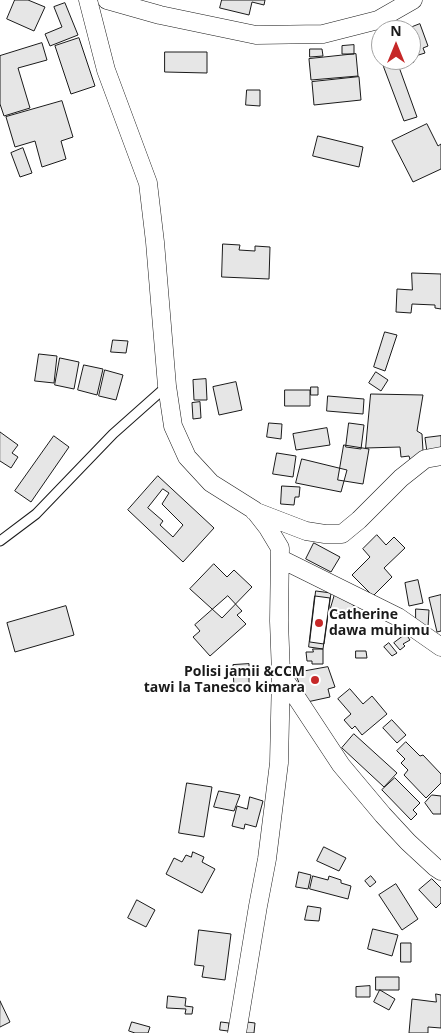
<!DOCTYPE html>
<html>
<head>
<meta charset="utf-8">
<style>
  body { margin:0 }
  #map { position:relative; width:441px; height:1033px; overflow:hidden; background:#fff; font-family:"Open Sans",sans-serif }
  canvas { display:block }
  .north { position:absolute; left:371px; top:20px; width:50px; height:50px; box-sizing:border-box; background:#fff; border:1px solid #a3a3a3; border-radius:50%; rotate:0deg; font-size:14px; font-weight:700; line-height:20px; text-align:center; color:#1a1a1a }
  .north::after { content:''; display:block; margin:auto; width:18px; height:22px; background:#c62828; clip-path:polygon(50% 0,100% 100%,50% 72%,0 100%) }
</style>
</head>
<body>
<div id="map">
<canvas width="441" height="1033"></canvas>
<div class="north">N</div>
</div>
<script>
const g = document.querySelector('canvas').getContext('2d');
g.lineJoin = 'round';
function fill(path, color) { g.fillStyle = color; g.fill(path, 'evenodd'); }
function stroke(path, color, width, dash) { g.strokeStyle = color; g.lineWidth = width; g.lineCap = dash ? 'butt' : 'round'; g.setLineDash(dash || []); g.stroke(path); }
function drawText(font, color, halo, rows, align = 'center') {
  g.font = font + ' "Open Sans",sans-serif'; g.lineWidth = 4; g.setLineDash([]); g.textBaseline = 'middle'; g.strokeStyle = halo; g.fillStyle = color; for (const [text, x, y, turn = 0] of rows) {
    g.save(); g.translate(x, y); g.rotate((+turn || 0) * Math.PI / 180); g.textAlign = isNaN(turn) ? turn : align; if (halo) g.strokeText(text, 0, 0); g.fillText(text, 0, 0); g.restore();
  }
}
const building = new Path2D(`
  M15,0H28L45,7L34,31L7,19Z
  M222,0H265L264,5L252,2L249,15L220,8Z
  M65,3L78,35L50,46L45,34L62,27L54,7Z
  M420,24L428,46L423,48L425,53L412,57L414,62L399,67L417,117L404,121L381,60H411V30H404Z
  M79,38L95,86L71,94L55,46Z
  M42,43L47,60L18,68L30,108L4,116L0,104V56Z
  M354,45V54H342V46Z
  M310,49H322L323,56L310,57Z
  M165,52H207V73L165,72Z
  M356,54L358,76L311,80L309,59Z
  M359,77L361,100L314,105L312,82Z
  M247,90H260V106L246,105Z
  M62,101L73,137L61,141L66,159L42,167L35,141L15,147L6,117Z
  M427,124L438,146L441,144V169L413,182L392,141Z
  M318,136L363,147L359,167L313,156Z
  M23,148L32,173L20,177L11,153Z
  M223,244L240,245L239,250L255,251V246L270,247L269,279L222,277Z
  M412,273L441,274V309L435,308V305L412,304L411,313L396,312L397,289L412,290Z
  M385,332L397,335L385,371L374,367Z
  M113,340L128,341L126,353L111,352Z
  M39,354L57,356L54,383L35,381Z
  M60,358L79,362L74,389L55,385Z
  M84,365L103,369L97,395L78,390Z
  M105,370L123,375L116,400L99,396Z
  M376,372L388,380L381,391L369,383Z
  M206,379L207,400H194L193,380Z
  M236,382L242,410L219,415L213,387Z
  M311,387H318V395H311Z
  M285,390H310V406H285Z
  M371,394L423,395L417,431L422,434L423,451L411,463L409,456L401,457L400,447L366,448Z
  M328,396L364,399L363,414L327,411Z
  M200,402L201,418L193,419L192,403Z
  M269,423L282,424L281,439L267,437Z
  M349,423L364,425L361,449L346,447Z
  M327,428L330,445L296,450L293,434Z
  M0,432L18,445L12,453L18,457L11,468L0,461Z
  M54,436L69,447L31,502L15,491Z
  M441,436V450L427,452L425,438Z
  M344,445L369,449L363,484L338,480Z
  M277,453L296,456L293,477L273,474Z
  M302,459L347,470L341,492L296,483Z
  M158,476L214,528L183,562L128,510ZM163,489L169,493L162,504L183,525L173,537L160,525L163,521L148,508Z
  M282,486L300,487L299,497H295L294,505L281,504Z
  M377,535L386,545L394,537L405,548L384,568L392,577L373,596L352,575L370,557L363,549Z
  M314,543L340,557L331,572L306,559Z
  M214,564L227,577L234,570L252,587L222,618L190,589Z
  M418,580L423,603L409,606L405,583Z
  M316,591L331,593L324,644L310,642Z
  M335,594L355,600L350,617L330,611Z
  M441,595V631L437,632L429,598Z
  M228,596L242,611L237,615L246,624L210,656L193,637L200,631L195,625Z
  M315,596L330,598L323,649L309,647Z
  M66,606L74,635L15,652L7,623Z
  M416,609L429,610L428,627H416Z
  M406,634L410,640L403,644L405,646L400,650L394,643Z
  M389,643L397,653L392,656L384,647Z
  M313,649H323V664H312V661H307L306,652H313Z
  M356,651H366L367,658H356Z
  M249,664V689H234L233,665Z
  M328,667L335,687L328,689L330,697L307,702L295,673Z
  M350,689L363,704L372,696L387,714L362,735L355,726L352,729L344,720L351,714L338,699Z
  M392,720L406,735L397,743L383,728Z
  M354,734L397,773L384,787L342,748Z
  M406,742L420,756L423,755L441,774V783L426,798L404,775L408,770L401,763L405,759L397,751Z
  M395,778L420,803L413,810L417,814L411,820L382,790Z
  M187,783L212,787L204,837L179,833Z
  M219,791L240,795L234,811L214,807Z
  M432,795L441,796V814H433L425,803Z
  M250,797L263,801L256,827L245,824L244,829L232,826L237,806L247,809Z
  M324,847L346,858L339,871L317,861Z
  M193,852L204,857L202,862L215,869L202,893L166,874L174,858L182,862L186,855L191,857Z
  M299,872L311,875L308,889L296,887Z
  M313,876L328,880L329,876L341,880V883L351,886L348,899L310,889Z
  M371,876L376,882L370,887L365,881Z
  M432,879L441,888V903L436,908L419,890Z
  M396,884L418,919L402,930L379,895Z
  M137,900L155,910L146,927L128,918Z
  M308,906L321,908L319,921L305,920Z
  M373,929L398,935L392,956L368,949Z
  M199,930L231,934L225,980L202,977L204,966L195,965Z
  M401,943H411V962H401Z
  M376,977H399V990H376Z
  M370,986V997H356V987Z
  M380,990L395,999L389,1010L374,1002Z
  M436,994L441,995V1028L428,1027V1033H409L412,999L436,1002Z
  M168,996L186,998L185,1006L193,1007L192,1014H185L186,1009L167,1008Z
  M0,1001L10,1022L0,1027Z
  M132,1022L150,1027L148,1033H135L129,1031Z
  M221,1022L229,1023L228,1031L220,1030Z
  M247,1022L255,1023L254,1033H245Z`);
fill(building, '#e6e6e6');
stroke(building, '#1a1a1a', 1);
const lane = new Path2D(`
  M0,541L36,514L113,434L167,386`);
const street = new Path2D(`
  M88,0L106,70L148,183L155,242L167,386L173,426L187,457L211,483L254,510L268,528L280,548L279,621L281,674L279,763L267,859L258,906L237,1033
  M107,0L160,15L256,35L323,34L378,20L413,0
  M254,511L306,531L325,534H342L359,520L401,478L425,459L441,456
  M281,559L398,617L441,647
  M281,674L341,765L383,815L408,842L435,867L441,871`);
stroke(lane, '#1a1a1a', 11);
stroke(street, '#1a1a1a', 19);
stroke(lane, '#fff', 9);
stroke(street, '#fff', 18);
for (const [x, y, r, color] of [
  [319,623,5,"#c62828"],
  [315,680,5,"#c62828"]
]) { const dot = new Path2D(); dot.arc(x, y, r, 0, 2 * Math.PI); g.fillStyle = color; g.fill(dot); stroke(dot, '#fff', 2); }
drawText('bold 14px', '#1a1a1a', '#fff', [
  ["Catherine",329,615],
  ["dawa muhimu",329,631],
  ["Polisi jamii &CCM",305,672,"right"],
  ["tawi la Tanesco kimara",305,688,"right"]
], 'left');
</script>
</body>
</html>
